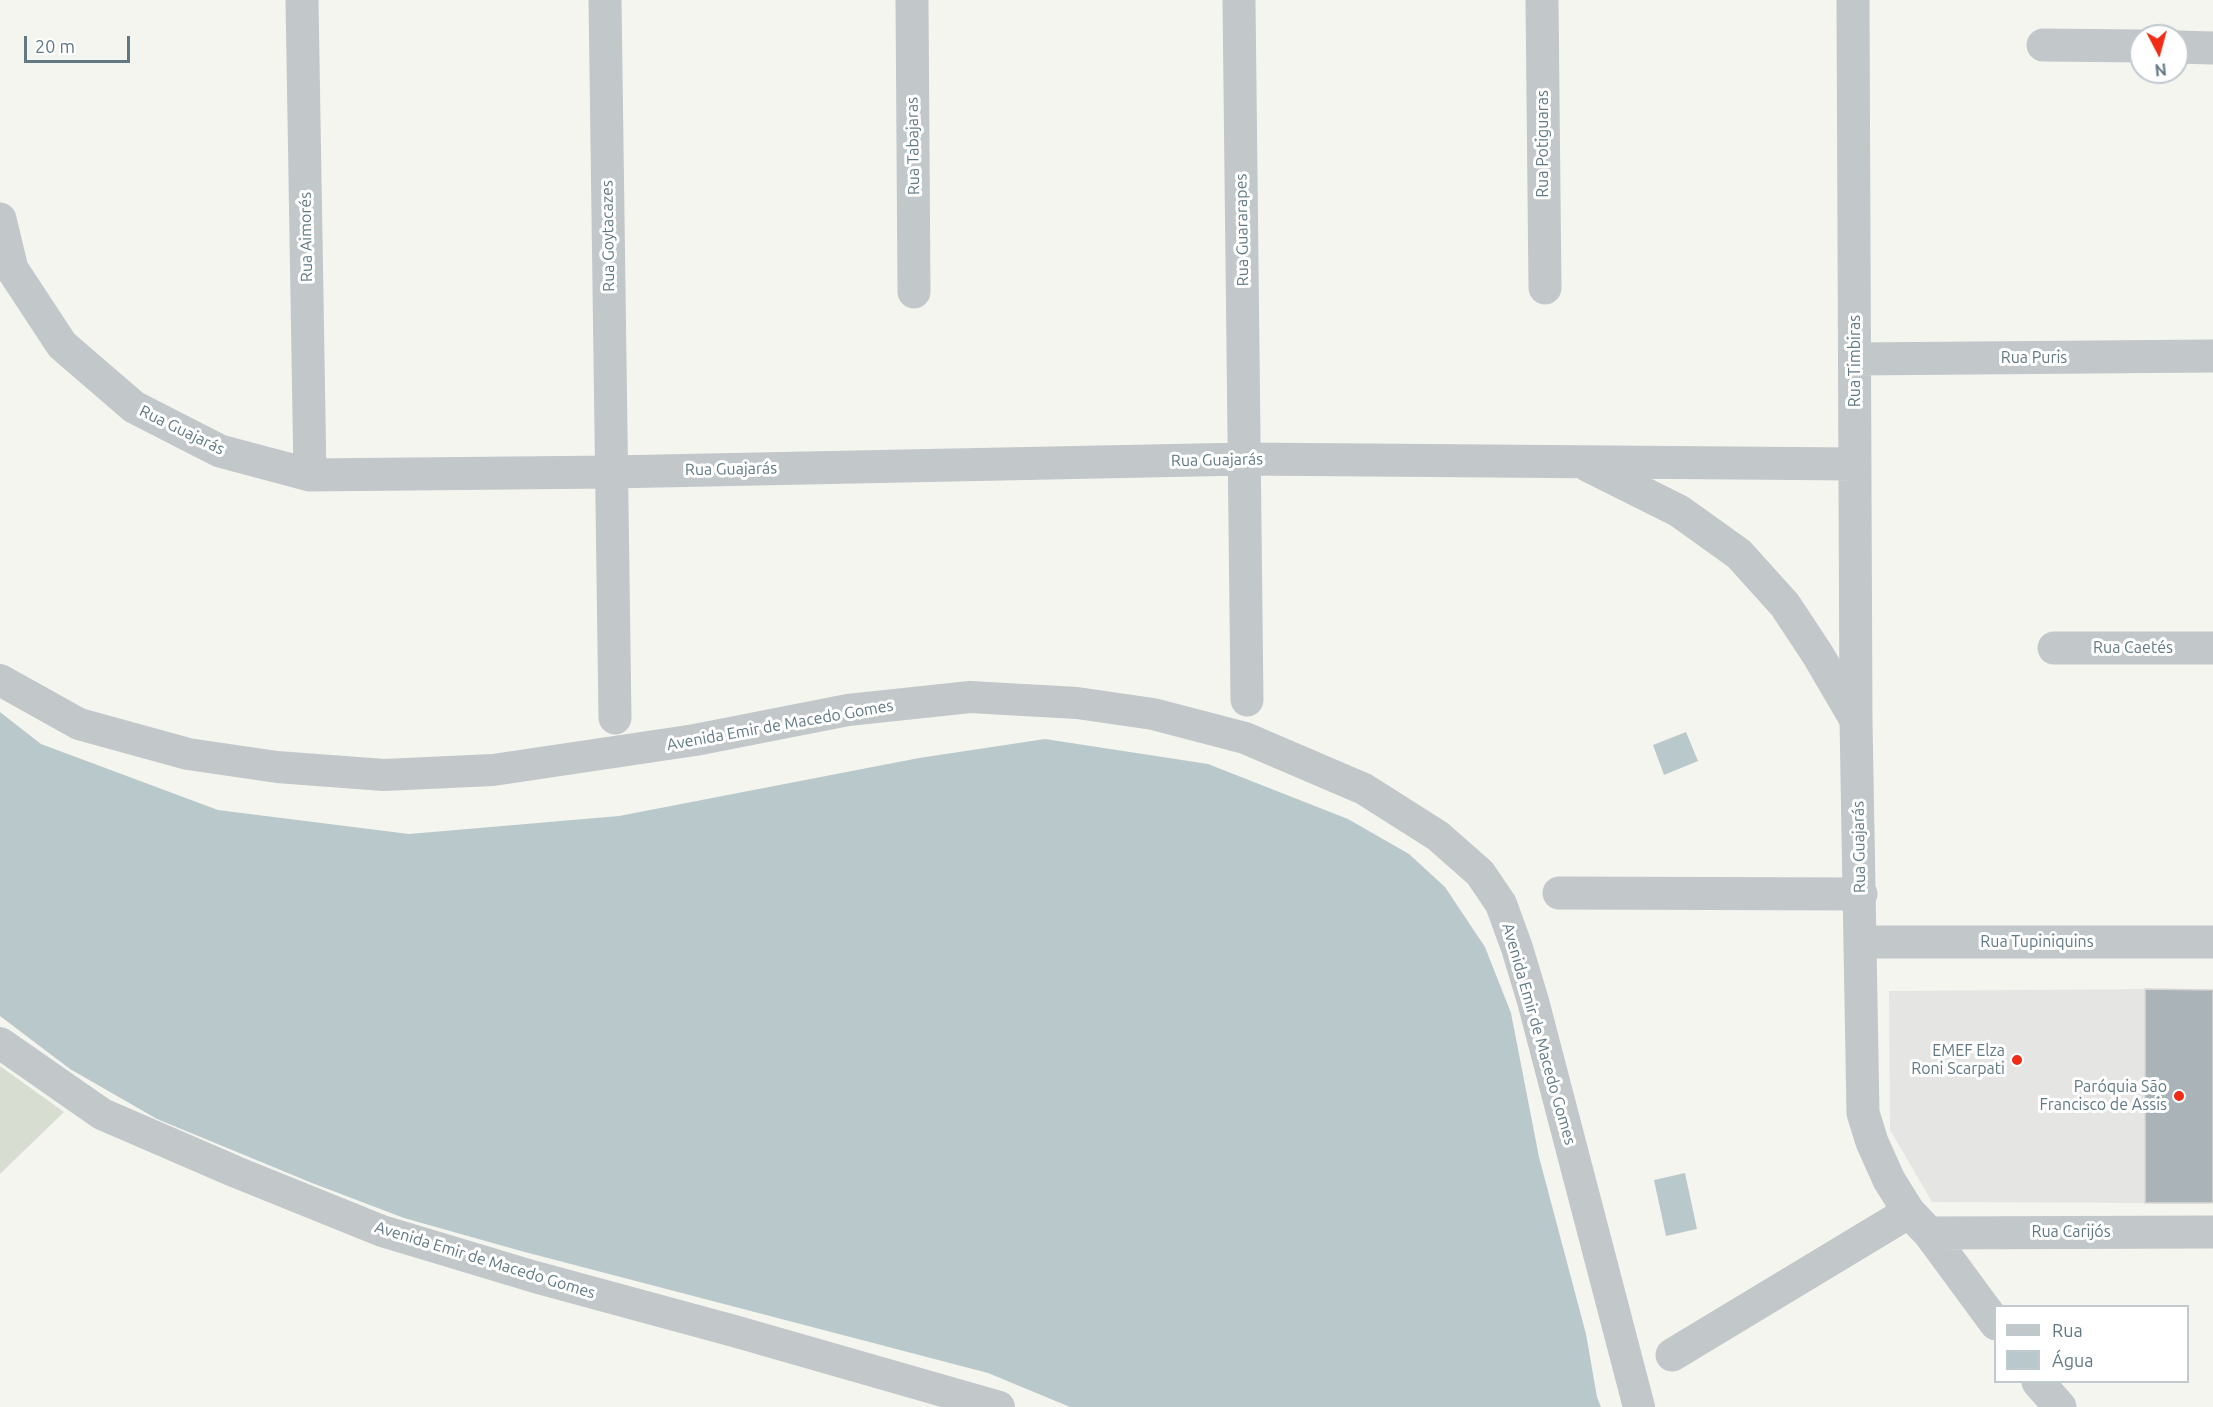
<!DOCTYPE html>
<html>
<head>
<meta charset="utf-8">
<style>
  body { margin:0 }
  #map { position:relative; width:2213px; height:1407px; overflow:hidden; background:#f5f5f0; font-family:Ubuntu,sans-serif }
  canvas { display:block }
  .legend { position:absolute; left:1994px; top:1305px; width:195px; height:78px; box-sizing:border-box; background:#fff; border:2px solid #c0c9ce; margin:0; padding:8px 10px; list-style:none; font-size:18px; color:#627984 }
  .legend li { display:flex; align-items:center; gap:12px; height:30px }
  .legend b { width:30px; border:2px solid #c0c9ce }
  .north { position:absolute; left:2129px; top:24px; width:60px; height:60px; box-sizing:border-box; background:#fff; border:2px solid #c0c9ce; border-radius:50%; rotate:174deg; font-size:16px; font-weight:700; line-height:24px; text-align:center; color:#627984 }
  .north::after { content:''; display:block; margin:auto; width:21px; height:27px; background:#f02b16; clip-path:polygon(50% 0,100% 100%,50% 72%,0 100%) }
  .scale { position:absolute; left:24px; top:36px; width:106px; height:27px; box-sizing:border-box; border:3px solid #627984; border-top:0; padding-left:8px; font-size:18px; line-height:21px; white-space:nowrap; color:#627984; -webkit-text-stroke:4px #fff; paint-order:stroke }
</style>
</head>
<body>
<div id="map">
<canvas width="2213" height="1407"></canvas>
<ul class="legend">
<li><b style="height:8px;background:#c2c7c9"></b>Rua</li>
<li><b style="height:16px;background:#b9c9cb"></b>Água</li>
</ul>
<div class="north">N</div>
<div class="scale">20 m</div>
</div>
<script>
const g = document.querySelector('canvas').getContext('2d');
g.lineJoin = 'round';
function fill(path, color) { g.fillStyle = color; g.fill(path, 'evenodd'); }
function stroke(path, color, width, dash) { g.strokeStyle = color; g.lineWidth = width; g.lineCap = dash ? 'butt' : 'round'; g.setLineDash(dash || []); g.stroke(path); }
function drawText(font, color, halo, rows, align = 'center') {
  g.font = font + ' Ubuntu,sans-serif'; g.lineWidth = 6; g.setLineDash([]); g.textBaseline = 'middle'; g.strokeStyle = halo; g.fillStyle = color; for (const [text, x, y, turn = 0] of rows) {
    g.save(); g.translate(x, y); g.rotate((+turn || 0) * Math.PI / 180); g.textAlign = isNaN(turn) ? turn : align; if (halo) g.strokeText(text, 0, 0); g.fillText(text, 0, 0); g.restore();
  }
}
fill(new Path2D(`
  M2145,989V1203L1932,1202L1890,1130L1889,991Z`), '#e5e6e4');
fill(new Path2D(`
  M0,1066L64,1112L0,1174Z`), '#d7ddd1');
fill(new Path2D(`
  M0,712L41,744L218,810L409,834L619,816L919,758L1045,739L1208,764L1348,819L1409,854L1445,887L1485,947L1511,1013L1539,1157L1586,1334L1597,1397L1601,1407H1070L988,1373L521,1251L404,1218L312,1183L157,1119L70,1069L0,1016Z
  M1686,732L1698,761L1664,775L1653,745Z
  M1685,1173L1697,1229L1666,1236L1654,1180Z`), '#b9c9cb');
const building = new Path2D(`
  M2145,989L2213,990V1203H2145Z`);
fill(building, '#aab4b8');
stroke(building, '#d6d6d3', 1.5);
stroke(new Path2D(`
  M0,680L79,724L188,754L277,767L384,775L493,770L695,740L848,710L970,697L1077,703L1153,714L1245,738L1364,789L1438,836L1480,873L1501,904L1517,948L1533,1001L1639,1407
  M0,1043L102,1114L236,1172L382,1231L535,1277L734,1331L999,1407`), '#c2c7c9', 32);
stroke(new Path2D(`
  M302,0L310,475
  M605,0L615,718
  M912,0L914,292
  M1239,0L1247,700
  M1542,0L1545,288
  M1853,0L1856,721L1863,1113L1872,1142L1889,1180L1909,1212L1929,1233L1996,1324
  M2043,45L2141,46
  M2177,47L2213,48
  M0,219L12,269L62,345L134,407L220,451L310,475L611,472L1246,459L1855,464
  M1855,359L2213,356
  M1587,465L1679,511L1739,554L1785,605L1818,655L1856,720
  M2054,648H2213
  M1559,893L1861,894
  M1860,942H2213
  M1929,1233L2213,1232
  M1672,1355L1909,1212
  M2038,1382L2060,1407`), '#c2c7c9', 33);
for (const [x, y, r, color] of [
  [2017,1060,6,"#f02b16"],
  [2179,1096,6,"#f02b16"]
]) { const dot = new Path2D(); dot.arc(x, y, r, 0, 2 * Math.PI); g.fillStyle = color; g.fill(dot); stroke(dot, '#fff', 2); }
drawText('16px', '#627984', '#fff', [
  ["Rua Potiguaras",1543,144,-90],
  ["Rua Tabajaras",913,146,-91],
  ["Rua Guararapes",1242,230,-91],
  ["Rua Goytacazes",608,236,-91],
  ["Rua Aimorés",306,237,-91],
  ["Rua Puris",2034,358],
  ["Rua Timbiras",1855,361,-90],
  ["Rua Guajarás",182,430,26],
  ["Rua Guajarás",1217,460,-1],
  ["Rua Guajarás",731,469,-1],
  ["Rua Caetés",2133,648],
  ["Avenida Emir de Macedo Gomes",780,725,-10],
  ["Rua Guajarás",1859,847,-91],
  ["Rua Tupiniquins",2037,942],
  ["Avenida Emir de Macedo Gomes",1539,1034,74],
  ["Rua Carijós",2071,1232],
  ["Avenida Emir de Macedo Gomes",485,1260,17]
]);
drawText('16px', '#627984', '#fff', [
  ["EMEF Elza",2005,1051],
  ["Roni Scarpati",2005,1069],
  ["Paróquia São",2167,1087],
  ["Francisco de Assis",2167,1105]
], 'right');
</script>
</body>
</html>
